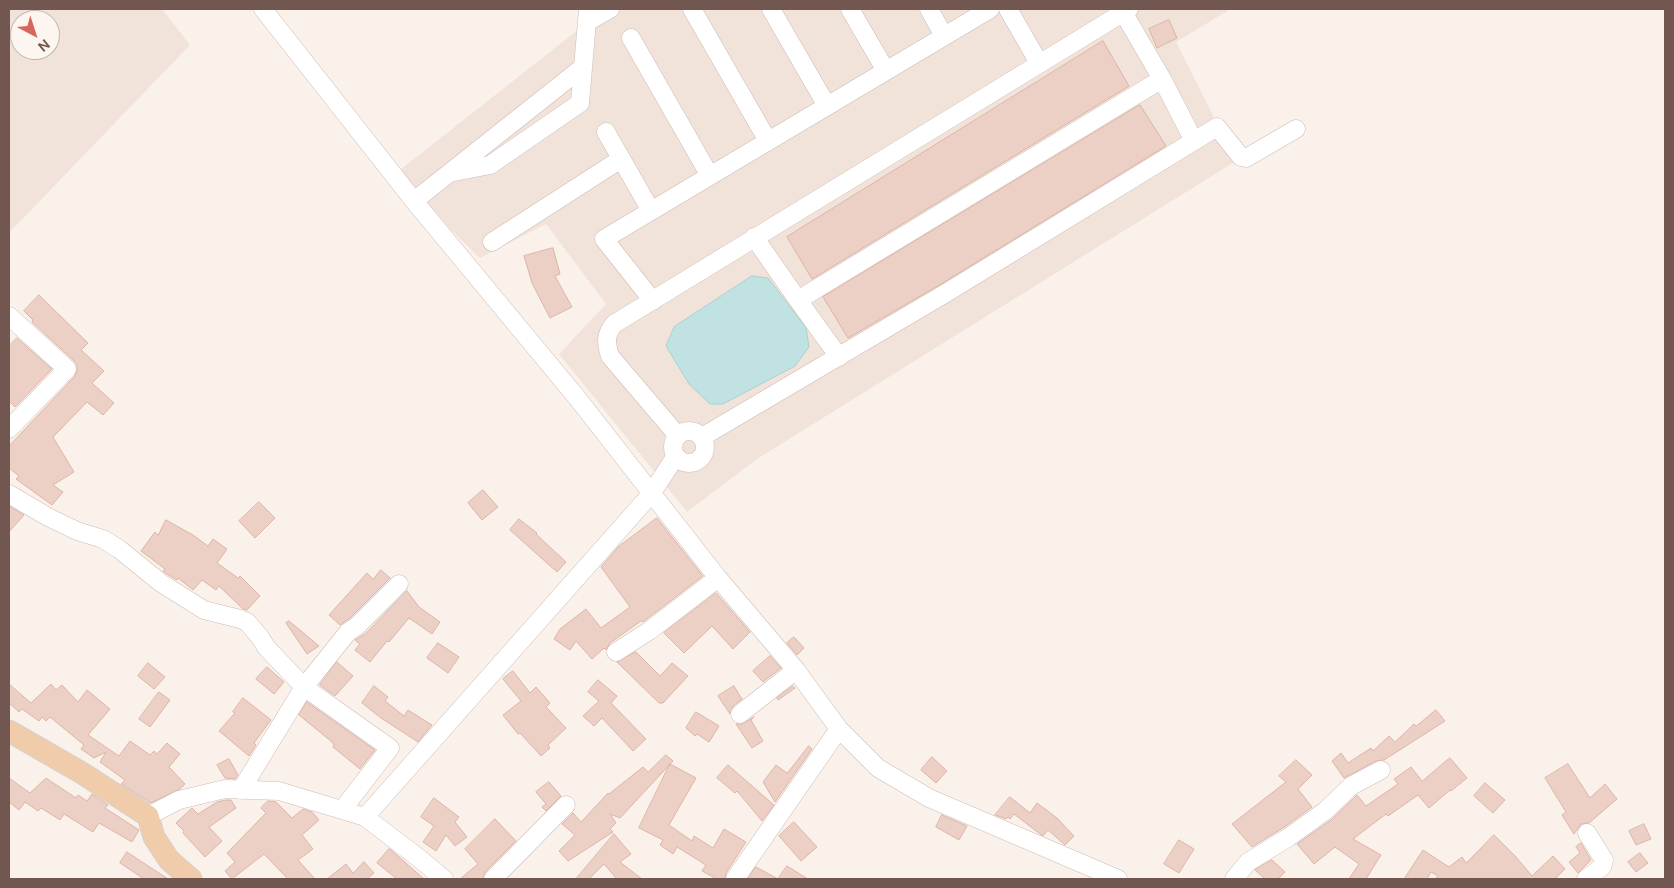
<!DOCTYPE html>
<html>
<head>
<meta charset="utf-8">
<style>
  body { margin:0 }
  #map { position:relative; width:1674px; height:888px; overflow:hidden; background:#faf2ea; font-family:"DM Sans",sans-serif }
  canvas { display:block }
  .frame { position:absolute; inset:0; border:10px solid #725750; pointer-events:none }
  .north { position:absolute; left:10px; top:10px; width:50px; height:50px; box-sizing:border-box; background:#fdf6f0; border:1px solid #c5b6b0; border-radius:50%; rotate:140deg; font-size:14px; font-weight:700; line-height:20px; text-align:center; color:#725750 }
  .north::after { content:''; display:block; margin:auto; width:18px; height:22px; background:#d5675e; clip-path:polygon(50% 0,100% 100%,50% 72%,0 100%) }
</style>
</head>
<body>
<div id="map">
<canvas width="1674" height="888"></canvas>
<div class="frame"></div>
<div class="north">N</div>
</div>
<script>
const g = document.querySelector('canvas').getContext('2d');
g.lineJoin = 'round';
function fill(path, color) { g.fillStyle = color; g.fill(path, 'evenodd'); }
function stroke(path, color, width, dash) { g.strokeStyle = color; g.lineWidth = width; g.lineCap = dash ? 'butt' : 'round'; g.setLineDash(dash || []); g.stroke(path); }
fill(new Path2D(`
  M9,9H162L190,45L9,233ZM20,20H50V50H20Z
  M580,9H1231L1176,42L1236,161L757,459L687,512L559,354L606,304L546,224L480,258L450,229L400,170L579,29Z`), '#f1e3d9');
const water = new Path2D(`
  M752,276L768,278L806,328L809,347L795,366L723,404H710L689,384L666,346L674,327Z`);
fill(water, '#c1e2e2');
stroke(water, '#a8d2d2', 1);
const building = new Path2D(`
  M1169,20L1177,38L1157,48L1149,29Z
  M1103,41L1129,86L812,279L787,237Z
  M1140,105L1166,146L941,284L848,338L823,297Z
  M553,248L560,274L555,276L572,307L550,318L532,283L524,256Z
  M39,295L88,343L81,350L104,371L92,383L114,403L103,415L87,402L53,437L74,472L53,485L63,492L52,505L16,479L19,476L9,468V446L75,376L77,371V365L74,361L32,322L33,320L24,311Z
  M17,338L52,369L15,407L9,401V346Z
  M483,490L498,507L482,520L468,503Z
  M259,502L275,518L255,538L239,521Z
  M9,506L24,515L9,532Z
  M657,518L703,576L643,622L641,621L610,643L606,650L604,648L592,659L576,641L570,650L554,639L560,629L586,609L601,628L630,607L601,567L618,547Z
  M519,519L537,533L536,534L566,562L557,572L510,530Z
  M166,520L193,535L208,546L213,539L227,549L217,563L238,578L240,576L260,596L247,610L243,609L219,586L216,590L202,580L193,590L178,578L177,580L167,574L163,571L165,569L141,551L155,532L158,535Z
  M381,570L390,578L350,618L340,625L329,615L367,573L373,579Z
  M407,591L419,607L440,622L432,634L409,618L389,642L387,641L370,662L355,650L360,644L355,640L365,634Z
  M716,593L750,632L733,649L712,626L684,653L664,633Z
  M289,621L319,646L307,654L286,623Z
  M794,637L804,648L797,655L787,643Z
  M438,643L459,657L448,673L427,658Z
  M636,652L660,676L672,663L688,676L663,703H659L617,662Z
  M770,656L781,668L763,682L753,671Z
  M337,662L353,676L335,696L320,685Z
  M148,663L165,677L154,689L138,676Z
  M267,667L284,682L274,694L256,679Z
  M513,671L530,693L536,687L550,703L546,707L566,728L548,745L550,748L541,756L520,733L518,734L503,715L521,701L503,679Z
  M598,680L617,696L611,703L646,739L633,751L602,718L594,726L583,716L599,701L588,692Z
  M9,684L31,703L51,684L56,690L62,685L78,702L87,690L110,709L88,735L119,756L130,741L150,755L154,751L157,754L167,743L180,754L169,767L185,784L180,789L151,803L121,784L125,780L100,762L106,752L94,758L81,749L84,745L50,717L46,721L42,717L39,721L22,709L19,712L9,703Z
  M374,686L388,697L385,701L404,716L408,710L432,725L418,742L381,718L362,703Z
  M734,686L742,699L733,706L730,714L718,696Z
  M793,686L795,688L778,700L777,698Z
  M159,692L170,700L150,727L139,719Z
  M243,698L271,720L254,743L256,745L249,756L219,731L235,713L233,712Z
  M307,702L375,750L360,769L333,747L334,745L332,742L299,715Z
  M1436,710L1445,721L1384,760L1376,761L1344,778L1332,761L1341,753L1348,763L1371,748L1373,751L1389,736L1395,742L1414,724L1416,726Z
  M696,712L719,726L709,742L697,734L695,736L686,728Z
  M754,717L751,720L763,741L752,748L736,724H742Z
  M809,746L812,749L775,802L763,782L776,765L787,773Z
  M666,755L673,761L620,818L610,814L616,823L610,829L613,832L568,861L559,851L575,835L562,824L573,813L581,822L608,793L609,794L643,767L648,772Z
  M932,757L947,771L936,783L921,770Z
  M1450,758L1467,778L1451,791L1450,790L1429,808L1418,795L1388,816L1386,814L1353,839L1381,855L1366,879H1349L1359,864L1335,847L1314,864L1297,844L1331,820L1357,795L1366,806L1398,784L1394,779L1411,767L1422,781Z
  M229,759L238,775L235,779L225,778L217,765Z
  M1296,760L1312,775L1298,789L1312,807L1283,828L1252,847L1232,824L1286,782L1279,776Z
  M670,764L696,778L669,825L692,841L694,836L713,848L724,829L746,842L726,873L725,879H717L702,871L706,865L677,847L673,854L660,845L663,840L639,828Z
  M1568,764L1590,798L1605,784L1617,799L1589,823L1581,824L1574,834L1562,815L1566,812L1545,778Z
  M728,765L774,805L762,821L737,791L735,793L717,778Z
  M9,778L30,793L46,778L76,798L78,795L87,801L92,794L108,805L105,808L139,830L132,842L99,823L93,832L64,814L60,820L41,808L38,811L25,802L19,810L9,802Z
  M549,782L561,796L546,811L542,807L546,804L536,792Z
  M1485,783L1505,800L1493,813L1474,796Z
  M1010,797L1030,813L1037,803L1057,818L1074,836L1065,845L1048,830L1043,836L1040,834L1014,814L1010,819L1008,817L1006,819L995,815Z
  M434,798L459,817L455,822L467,837L455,846L446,835L436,851L423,842L434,826L421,817Z
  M226,800H231L236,808L209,827L222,841L205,857L183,833L184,831L176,823L192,808L198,814L217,802Z
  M268,801L276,802L292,818L303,809L312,812L319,820L302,835L313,849L298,860L315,879H288L264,854L232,879L225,871L235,862L227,853L266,813L261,808Z
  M942,815L967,826L959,840L936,827Z
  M495,819L516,841L485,872L483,879H460L478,864L465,849Z
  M794,822L817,847L801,861L779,836Z
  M1644,824L1651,839L1636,845L1629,831Z
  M614,834L631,854L620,862L642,879H617L604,864L589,879H576Z
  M1494,835L1516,857L1532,876L1553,856L1565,869L1555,879H1435L1438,876L1431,872L1427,879H1404L1423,850L1449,867L1462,857L1466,863Z
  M1179,840L1194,849L1179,873L1164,864Z
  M1581,843L1591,860L1578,873L1569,862L1580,853L1576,847Z
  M389,849H390L424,879H397L377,863Z
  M127,852L168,879H144L120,863Z
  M1640,853L1648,863L1636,872L1628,862Z
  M1272,860L1285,872L1278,879H1265L1255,870Z
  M364,862L374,873L367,879H327L346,864L353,873Z
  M787,866L808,879H778Z
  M756,867L778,879H748Z`);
fill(building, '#eccfc5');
stroke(building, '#ddb4a7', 1);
const minor = new Path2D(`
  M263,9L414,201L578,399L718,578L796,670L839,729L878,768L929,798L1118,879
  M692,9L768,141
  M771,9L827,106
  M850,9L886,71
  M929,9L944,36
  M1008,9L1039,63
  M587,22L610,9
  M631,38L710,176
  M606,132L651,211
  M1194,141L1217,127L1241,157L1246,158L1296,129
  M449,173L490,165L580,103L588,9
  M414,201L583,67
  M754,237L798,300L1162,79
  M492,242L621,159
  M798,300L839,357
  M653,301L604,239L990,9
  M9,316L67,369L9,429
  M673 447a16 16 0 1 1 32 0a16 16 0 1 1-32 0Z
  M678,436L610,356C606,343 605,335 614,324L1129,9
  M702,437L946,293L1194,141L1162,79L1123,12
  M9,494L48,517L77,531L103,539L119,549L161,583L204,610L240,619L247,622L260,637L266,647L304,687L390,748L342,810
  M616,652L649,631L718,578
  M740,714L796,670
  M241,790L304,687L348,632L357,626L399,584
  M148,816L179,800L225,789L279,791L365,817L420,859L444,879
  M365,817L651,494L676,456
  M493,879L566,805
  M735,879L839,729
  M1234,879L1248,862L1289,837L1325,811L1351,786L1381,770
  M1586,879L1602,867L1604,860L1587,833`);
const major = new Path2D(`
  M9,731L82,773L148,816L154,837L169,860L191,879`);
stroke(minor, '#cdbbb4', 19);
stroke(major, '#d8d0ce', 23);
stroke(minor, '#fff', 18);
stroke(major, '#f0ccab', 21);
</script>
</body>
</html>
